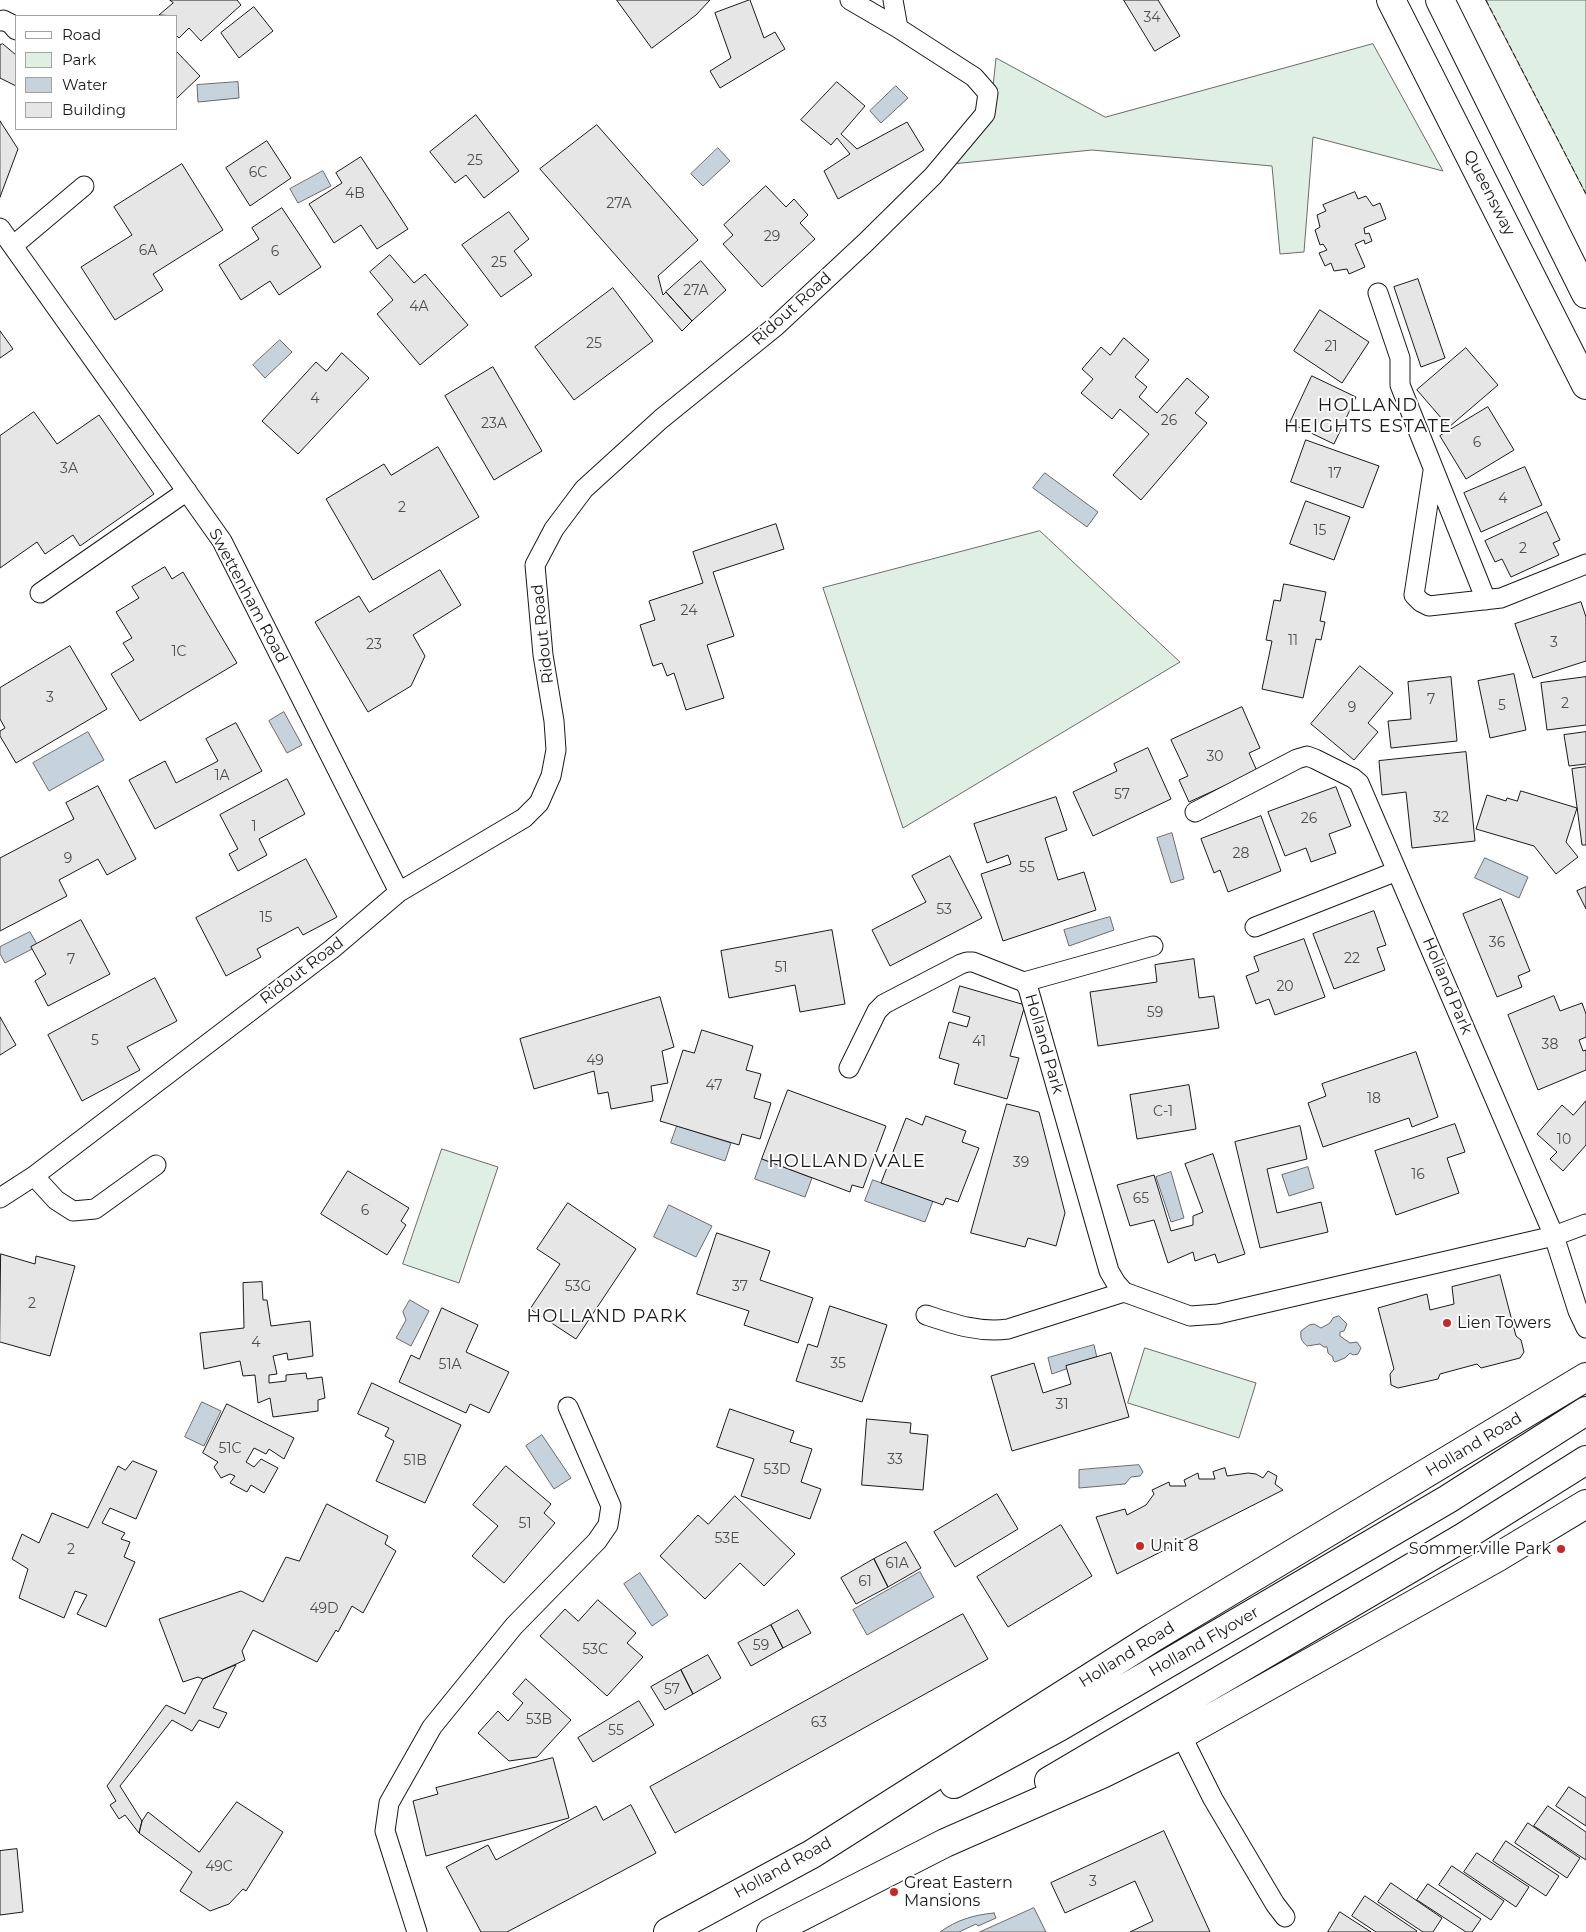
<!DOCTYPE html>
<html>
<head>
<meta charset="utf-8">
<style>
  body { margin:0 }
  #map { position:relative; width:1586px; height:1932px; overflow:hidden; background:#fff; font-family:Montserrat,sans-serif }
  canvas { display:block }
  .legend { position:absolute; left:15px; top:15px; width:162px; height:115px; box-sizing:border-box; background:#fff; border:1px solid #a3a3a3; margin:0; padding:6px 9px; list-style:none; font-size:15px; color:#1a1a1a }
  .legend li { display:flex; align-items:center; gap:10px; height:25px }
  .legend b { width:25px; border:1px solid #a3a3a3 }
</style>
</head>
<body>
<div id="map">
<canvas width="1586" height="1932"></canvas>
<ul class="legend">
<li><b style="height:6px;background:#fff"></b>Road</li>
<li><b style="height:14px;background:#e0efe3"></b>Park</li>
<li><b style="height:14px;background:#c6d2dc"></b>Water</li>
<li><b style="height:14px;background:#e6e6e6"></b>Building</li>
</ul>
</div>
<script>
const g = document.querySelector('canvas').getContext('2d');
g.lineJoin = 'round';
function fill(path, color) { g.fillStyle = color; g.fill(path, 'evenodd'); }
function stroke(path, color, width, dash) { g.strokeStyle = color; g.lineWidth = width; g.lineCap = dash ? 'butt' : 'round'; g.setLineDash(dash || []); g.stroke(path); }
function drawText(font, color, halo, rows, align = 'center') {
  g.font = font + ' Montserrat,sans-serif'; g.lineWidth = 4; g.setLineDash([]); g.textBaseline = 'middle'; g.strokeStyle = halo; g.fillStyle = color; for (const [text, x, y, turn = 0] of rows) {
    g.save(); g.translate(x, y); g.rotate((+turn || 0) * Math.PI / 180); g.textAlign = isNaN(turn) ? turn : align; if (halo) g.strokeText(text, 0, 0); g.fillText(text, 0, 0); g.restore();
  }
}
const green = new Path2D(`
  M1486,0H1586V194Z
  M1373,44L1443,171L1313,137L1304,252L1280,254L1272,166L1092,150L952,164L990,115L996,58L1105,117Z
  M1040,531L1180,662L903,828L823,588Z
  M442,1149L498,1167L459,1283L403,1264Z
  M1145,1348L1256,1383L1239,1438L1128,1403Z`);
fill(green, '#e0efe3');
stroke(green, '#6a6a6a', 1);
const water = new Path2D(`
  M238,82L239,98L198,102L197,85Z
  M896,86L908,98L881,123L870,111Z
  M718,148L730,161L703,186L691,174Z
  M323,171L331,186L298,203L290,189Z
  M280,340L292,352L265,378L253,365Z
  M1045,473L1098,512L1087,527L1033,488Z
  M284,712L302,745L287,753L269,721Z
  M88,732L104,760L49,791L33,763Z
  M1172,833L1184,879L1171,883L1157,838Z
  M1485,858L1528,877L1519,898L1475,878Z
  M1110,917L1114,930L1069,946L1064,930Z
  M30,932L38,946L5,963L0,954V947Z
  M677,1126L731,1143L725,1161L671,1143Z
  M762,1159L812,1178L805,1197L755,1179Z
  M1308,1167L1314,1188L1289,1196L1282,1175Z
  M1171,1172L1184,1218L1171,1222L1156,1177Z
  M873,1180L933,1201L925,1222L865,1201Z
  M669,1205L712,1226L696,1257L654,1237Z
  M410,1300L429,1311L411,1346L396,1338L406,1320L403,1312Z
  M1339,1316L1347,1324L1344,1331L1340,1332V1336L1350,1343L1357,1342L1361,1348L1358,1354L1353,1355L1350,1353L1345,1358L1335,1362L1333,1360V1357L1328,1353L1327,1347H1324L1320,1344L1307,1346C1302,1342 1300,1338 1301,1331L1309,1325L1314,1324L1321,1328L1330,1323L1333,1318Z
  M1094,1345L1097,1358L1052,1374L1048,1358Z
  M202,1402L221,1411L204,1446L185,1437Z
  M542,1435L571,1478L554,1489L526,1446Z
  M1139,1465L1143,1472L1140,1476L1131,1477L1125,1484L1079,1488V1470Z
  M920,1572L934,1597L867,1635L853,1610Z
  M640,1573L668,1615L652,1626L624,1584Z
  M1034,1908L1046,1932H980Z
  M994,1913L996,1918L978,1926L976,1924L959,1932H940C957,1920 973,1915 994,1913Z`);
fill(water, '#c6d2dc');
stroke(water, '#6a6a6a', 1);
const building = new Path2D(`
  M170,0H237L241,5L201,41L189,28L179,38L176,35V16L159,15L173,3Z
  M617,0H710L696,15L652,48Z
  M750,0L764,38L775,32L785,49L720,88L710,71L731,58L715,13Z
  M1124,0H1158L1180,36L1155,51Z
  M254,7L273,31L239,58L221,33Z
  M3,44L16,55V86L0,78V45Z
  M176,51L200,76L176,99Z
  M837,82L865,106L841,134L857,149L907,122L924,150L838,199L824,171L850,154L837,138L831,145L801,120Z
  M476,115L519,171L484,198L466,175L455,183L430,152Z
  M0,121L18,149L0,197Z
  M597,125L698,240L658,276L663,295L666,292L692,321L682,331L540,169Z
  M267,141L291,178L250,206L226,168Z
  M361,157L408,229L377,249L361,225L334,243L309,204L342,183L336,173Z
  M182,164L223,230L153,274L163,290L115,320L81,267L132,235L114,207Z
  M766,186L786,207L794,199L808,215L800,223L815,239L762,287L723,244L733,235L724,225Z
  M1355,192L1358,199L1366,196L1373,206L1380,203L1386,219L1364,228L1365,234L1369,233L1372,241L1365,244L1364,240L1355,244L1365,267L1349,274L1347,269L1334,271L1331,263L1325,266L1319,253L1327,250L1323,244L1320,245L1315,230L1320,227L1317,215L1326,211L1323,205Z
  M282,208L321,267L279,295L270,281L241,300L219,265L259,239L252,228Z
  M509,212L529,239L514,251L532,275L501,297L462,245Z
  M390,255L414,283L425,274L468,325L420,365L377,314L393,300L370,272Z
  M701,261L726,290L692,321L666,292Z
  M1418,279L1445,358L1421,367L1394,287Z
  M613,288L653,341L574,400L535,347Z
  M1320,310L1369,342L1342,383L1294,351Z
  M0,331L13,349L0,358Z
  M1124,338L1149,360L1135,377L1147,387L1139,397L1157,413L1187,378L1209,397L1195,413L1207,423L1141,500L1113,475L1149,434L1120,409L1112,419L1081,393L1093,379L1082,369L1101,347L1110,355Z
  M1466,348L1498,385L1449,427L1417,390Z
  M342,353L369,378L298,454L262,421L316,362L326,371Z
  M493,367L542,451L494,480L445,396Z
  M1312,376L1356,397L1334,444L1290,423Z
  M1488,407L1514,450L1466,479L1440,436Z
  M34,412L57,444L99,415L154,494L80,546L73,535L45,554L37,542L0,568V436Z
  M1306,440L1379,466L1363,508L1291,482Z
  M438,447L479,517L373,580L326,499L384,464L391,475Z
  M1525,467L1542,505L1481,532L1464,493Z
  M1306,501L1350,517L1334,560L1290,544Z
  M1547,512L1560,540L1553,543L1559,555L1511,577L1502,559L1495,562L1485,541Z
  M776,524L784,549L713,572L734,636L707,645L724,698L686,710L674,673L667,676L662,663L653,666L640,625L655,620L649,601L703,583L693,552Z
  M165,567L172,579L183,572L237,663L140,721L111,674L134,660L123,643L132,638L116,612L139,598L132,587Z
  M440,570L461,605L413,635L425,656L411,686L368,712L315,622L359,596L369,612Z
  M1284,584L1326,592L1320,621L1325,622L1321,640L1316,639L1303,698L1262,689L1272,641L1266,640L1274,600L1280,601Z
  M1581,602L1586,617V661L1533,678L1515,624Z
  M70,646L107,709L16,763L0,736V731L5,728L0,719V688Z
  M1360,666L1393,693L1368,723L1378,732L1354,760L1311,724Z
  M1514,674L1526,730L1490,738L1478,681Z
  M1451,677L1457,741L1391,748L1388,721L1411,719L1408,682Z
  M1586,677V725L1547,730L1541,683Z
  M1242,707L1260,748L1249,753L1257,771L1189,802L1179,780L1188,776L1171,740Z
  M236,723L262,771L155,829L129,780L165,761L176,783L218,761L206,739Z
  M1586,732V764L1569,766L1564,735Z
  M1148,748L1171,799L1093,836L1073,792L1117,771L1114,764Z
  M1466,752L1475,841L1412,848L1406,792L1382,795L1379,761Z
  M1586,767V845H1582L1572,769Z
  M287,779L305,814L259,839L267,855L238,871L229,854L238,849L220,815Z
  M98,786L136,859L107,875L98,859L59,880L67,896L0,931V858L74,819L66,803Z
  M1336,787L1351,826L1329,834L1336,853L1311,862L1306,848L1285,856L1268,812Z
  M1521,791L1577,808L1566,842L1578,857L1556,874L1534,846L1476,829L1487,795L1506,801L1507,798L1517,801Z
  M1056,797L1067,830L1045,838L1058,880L1084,872L1096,910L1003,941L981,874L1011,864L1008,855L987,863L974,824Z
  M1261,816L1281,871L1228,892L1220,870L1214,873L1201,839Z
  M950,856L982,918L890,966L872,930L926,902L912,876Z
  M306,859L337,917L303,935L298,927L257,949L261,957L226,976L196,918Z
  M1586,887V909L1577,891Z
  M1501,899L1530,971L1518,976L1522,987L1497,997L1463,914Z
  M1374,911L1386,945L1377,948L1385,970L1334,989L1313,934Z
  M81,920L110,974L48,1006L35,981L46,974L31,947Z
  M832,930L845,1004L800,1012L795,985L729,998L721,951Z
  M1304,939L1325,997L1275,1015L1269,999L1256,1004L1246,976L1259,971L1254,957Z
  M1194,959L1199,998L1214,996L1219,1028L1098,1046L1090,992L1157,982L1155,965Z
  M155,978L177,1021L127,1047L140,1070L82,1101L48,1035Z
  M960,986L1025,1005L1010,1056L1019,1058L1007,1099L954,1084L959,1064L939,1058L949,1022L967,1027L970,1017L953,1012Z
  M1554,996L1560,1011L1582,1003L1586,1014V1037L1579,1040L1583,1051L1586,1050V1070L1538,1090L1508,1015Z
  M660,997L674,1047L662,1051L668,1083L651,1086L653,1101L611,1109L608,1092L598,1094L594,1071L534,1089L520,1039Z
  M0,1017L16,1045L0,1055Z
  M702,1030L753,1046L746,1070L761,1074L754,1098L771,1103L760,1139L742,1134L739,1145L660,1121L683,1050L694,1053Z
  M1416,1052L1438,1117L1412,1127L1409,1118L1323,1147L1308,1103L1326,1096L1322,1084Z
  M1189,1085L1196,1129L1137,1139L1130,1095Z
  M788,1090L886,1126L863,1188L852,1185L850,1192L762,1159Z
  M1586,1101V1145L1563,1171L1550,1159L1557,1152L1537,1134L1562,1105L1573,1115Z
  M1007,1104L1039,1112L1065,1213L1056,1246L1028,1238L1025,1247L971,1233Z
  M926,1116L966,1131L962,1142L979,1148L958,1202L946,1198L943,1205L881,1183L906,1118L922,1125Z
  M1455,1124L1465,1152L1447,1158L1459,1193L1396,1215L1375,1151Z
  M1300,1126L1307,1159L1267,1169L1277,1213L1321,1202L1328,1232L1260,1248L1235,1142Z
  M1213,1154L1245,1254L1218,1263L1215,1254L1195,1261L1193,1252L1168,1263L1154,1220L1130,1226L1117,1185L1154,1175L1171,1231L1193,1225V1216L1203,1212L1185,1164Z
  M348,1171L409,1208L401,1221L406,1225L387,1255L321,1214Z
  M568,1203L636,1249L576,1339L530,1309L560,1264L537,1249Z
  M717,1233L770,1251L760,1280L813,1298L798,1343L744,1325L749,1311L697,1294Z
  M1,1254L35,1264L36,1256L75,1266L50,1356L0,1342Z
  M1500,1275L1516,1336L1521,1340L1524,1352L1520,1358L1481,1368L1477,1364L1440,1374L1438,1379L1398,1388L1391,1385L1390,1374L1394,1369L1378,1308L1427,1294L1430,1310L1454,1304L1452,1287Z
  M262,1282L263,1300H267L271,1326L310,1321L313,1356L288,1360L287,1353L273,1356L277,1374L269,1375V1383L286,1381V1375L306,1373L307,1379L322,1377L325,1398L318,1400V1411L273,1417L270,1398L258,1403L255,1375L243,1376L240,1361L204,1369L200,1333L244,1328L243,1283Z
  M830,1306L887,1325L862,1402L796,1381L808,1344L817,1347Z
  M442,1308L478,1325L466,1352L509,1372L489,1413L470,1404L466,1413L399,1382L411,1355L419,1359Z
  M1111,1353L1129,1417L1012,1451L991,1376L1034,1363L1043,1393L1071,1384L1066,1366Z
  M372,1383L461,1425L425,1503L376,1481L394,1441L385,1436L389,1428L358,1414Z
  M227,1404L294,1438L284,1459L269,1449L266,1454L254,1448L246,1462L254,1467L261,1459L278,1468L264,1493L251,1485L247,1492L230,1483L235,1476L230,1474L221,1478L214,1467L218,1462L203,1453Z
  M730,1409L794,1431L790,1442L812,1449L801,1482L821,1489L810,1519L741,1496L754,1459L717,1447Z
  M867,1419L911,1423L910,1433L928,1435L923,1490L862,1485Z
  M133,1461L157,1471L136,1519L110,1508L102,1523L125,1533L121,1539L130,1542L124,1557L135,1562L106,1627L77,1614L87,1595L75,1591L64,1618L19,1598L28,1569L12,1559L22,1534L39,1543L52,1513L88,1528L118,1466L125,1470Z
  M506,1466L551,1504L544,1513L555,1523L504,1583L472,1556L498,1526L473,1505Z
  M1225,1468L1227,1476L1248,1473L1256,1474L1263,1478L1268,1471L1277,1476L1275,1484L1283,1490L1117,1574L1096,1517L1125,1509L1127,1515L1146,1505L1154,1494L1152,1490L1169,1482L1170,1486H1186L1184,1480L1198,1473L1199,1479H1215L1213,1472Z
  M997,1494L1018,1529L955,1567L934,1532Z
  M735,1496L795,1554L764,1586L740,1563L705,1599L660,1556L698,1515L708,1524Z
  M327,1504L388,1536L385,1544L396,1551L363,1613L352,1606L338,1632L336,1630L317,1662L253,1630L242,1651L245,1660L203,1679L198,1677L183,1682L159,1619L241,1591L263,1602L286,1557L299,1561Z
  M1061,1525L1092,1576L1008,1627L977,1577Z
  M906,1542L921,1568L888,1587L874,1559Z
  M874,1559L888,1587L856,1604L841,1578Z
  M598,1600L636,1633L627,1643L643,1657L607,1696L540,1636L565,1609L578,1621Z
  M798,1610L811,1633L783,1648L771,1625Z
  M963,1614L988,1659L675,1833L650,1787Z
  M771,1625L783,1648L751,1666L738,1643Z
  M708,1655L721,1678L693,1694L681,1670Z
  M236,1665L213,1708L227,1713L219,1728L199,1720L192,1731L172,1720L120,1786L142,1821L139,1833L125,1815L119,1819L110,1805L116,1801L107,1786L166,1705L185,1714L203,1679Z
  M681,1670L693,1694L665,1710L651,1687Z
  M526,1679L571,1720L537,1757L509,1761L478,1733L498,1711L508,1721L523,1703L513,1694Z
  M639,1701L654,1725L593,1762L578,1738Z
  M553,1758L569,1818L426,1856L413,1801L438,1794L436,1788Z
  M1569,1787L1586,1798V1826L1556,1806Z
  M237,1802L283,1832L246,1891L243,1889L229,1904L210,1911L180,1891L192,1872L139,1833L142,1821L148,1812L199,1852Z
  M631,1805L656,1853L507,1932H481L446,1867L488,1845L496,1860L596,1806L603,1820Z
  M1548,1806L1586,1832V1860L1534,1826Z
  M1528,1823L1580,1858L1567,1878L1515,1843Z
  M1164,1831L1210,1932H1130L1153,1921L1135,1881L1065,1913L1051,1883Z
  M1506,1841L1559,1876L1546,1896L1493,1861Z
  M17,1849L23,1912L0,1915V1851Z
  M1477,1853L1529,1887L1516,1907L1464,1872Z
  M1452,1866L1504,1901L1491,1920L1439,1885Z
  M1391,1883L1442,1918L1433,1932H1423L1378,1902Z
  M1428,1884L1481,1919L1472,1932H1466L1417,1900Z
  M1365,1896L1417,1931L1416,1932H1376L1352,1916Z
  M1340,1912L1371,1932H1328Z`);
fill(building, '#e6e6e6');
stroke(building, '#1a1a1a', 1);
const minor = new Path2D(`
  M893,0L898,28
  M0,21L3,20L11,24L16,30
  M0,228L222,541L399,892
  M14,245L84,186
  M1378,293L1400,358V385L1486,600
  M1433,471L1414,595L1421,602L1429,606L1501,598L1586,564
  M40,593L187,491
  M1195,812L1297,759L1307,756L1315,759L1353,778L1359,783L1554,1236L1578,1311L1586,1328
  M1255,927L1397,871
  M1024,982L1153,946
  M849,1068L877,1011L884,1004L961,964L967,962H973L1024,982L1028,988L1109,1271L1116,1283L1124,1292L1190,1316L1218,1314L1554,1236L1586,1224
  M34,1176L56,1200L73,1211L95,1209L156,1165
  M0,1198L34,1176L332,949L399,892L524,818L539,803L551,776L556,750L554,721L543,655L535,565L554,529L584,489L661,419L776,326L865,243L933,176L985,114L988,93L974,77L898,28L850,0
  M926,1315C953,1324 979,1333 1008,1329L1124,1292
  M1181,1735L1213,1799L1275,1904L1285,1917
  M417,1932L385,1831L389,1803L432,1727L514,1626L597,1541L608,1525L611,1506L568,1407`);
const primary = new Path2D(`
  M1049,1781L1462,1538L1586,1460
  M954,1784L1059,1727L1448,1499L1586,1411
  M668,1932L812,1854L1154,1637L1586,1377
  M771,1932L945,1843L1102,1774L1181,1735L1498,1557L1586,1504`);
const trunk = new Path2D(`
  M1391,0L1586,385
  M1440,0L1586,294`);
stroke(minor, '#1a1a1a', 21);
stroke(primary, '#1a1a1a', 30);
stroke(trunk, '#1a1a1a', 30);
stroke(minor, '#fff', 19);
stroke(primary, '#fff', 28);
stroke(trunk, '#fff', 28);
stroke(new Path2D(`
  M1486,0L1586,194`), '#1a1a1a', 1, [6, 2.5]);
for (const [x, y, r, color] of [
  [1447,1323,5,"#c62828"],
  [1140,1546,5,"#c62828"],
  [1561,1549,5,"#c62828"],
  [894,1892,5,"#c62828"]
]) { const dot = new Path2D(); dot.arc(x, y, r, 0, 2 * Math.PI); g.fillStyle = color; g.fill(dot); stroke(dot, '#fff', 2); }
drawText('14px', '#4d4d4d', null, [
  ["34",1152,18],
  ["25",475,161],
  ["6C",258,173],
  ["4B",355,194],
  ["27A",619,204],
  ["29",772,237],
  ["6A",148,251],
  ["6",275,252],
  ["25",499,263],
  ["27A",696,291],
  ["4A",419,307],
  ["25",594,344],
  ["21",1331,347],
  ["4",315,399],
  ["26",1169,421],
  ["23A",494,424],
  ["6",1477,443],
  ["3A",69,469],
  ["17",1335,474],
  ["4",1503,499],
  ["2",402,508],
  ["15",1320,531],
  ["2",1523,549],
  ["24",689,611],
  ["11",1293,641],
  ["3",1554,643],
  ["23",374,645],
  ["1C",179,652],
  ["3",50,698],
  ["7",1431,700],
  ["2",1565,704],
  ["5",1502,706],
  ["9",1352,708],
  ["30",1215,757],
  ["1A",222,776],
  ["57",1122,795],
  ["32",1441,818],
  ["26",1309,819],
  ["1",254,827],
  ["28",1241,854],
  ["9",68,859],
  ["55",1027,868],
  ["53",944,910],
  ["15",266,918],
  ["36",1497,943],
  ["22",1352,959],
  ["7",71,960],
  ["51",781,968],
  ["20",1285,987],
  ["59",1155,1013],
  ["5",95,1041],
  ["41",979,1042],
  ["38",1550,1045],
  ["49",595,1061],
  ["47",714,1086],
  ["18",1374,1099],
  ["C-1",1163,1112],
  ["10",1564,1140],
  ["39",1021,1163],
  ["16",1418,1175],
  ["65",1141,1199],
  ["6",365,1211],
  ["53G",578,1287],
  ["37",740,1287],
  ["2",32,1304],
  ["4",256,1343],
  ["35",838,1364],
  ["51A",450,1365],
  ["31",1062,1405],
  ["51C",230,1449],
  ["33",895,1460],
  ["51B",415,1461],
  ["53D",777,1470],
  ["51",525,1524],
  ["53E",727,1539],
  ["2",71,1550],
  ["61A",897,1564],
  ["61",865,1582],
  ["49D",324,1609],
  ["59",761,1646],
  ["53C",595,1650],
  ["57",672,1690],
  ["53B",539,1720],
  ["63",819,1723],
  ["55",616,1731],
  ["49C",219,1867],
  ["3",1093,1882]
]);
drawText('16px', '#1a1a1a', '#fff', [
  ["Queensway",1489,193,63],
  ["Ridout Road",792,309,-42],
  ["Swettenham Road",248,596,62],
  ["Ridout Road",543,634,-96],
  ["Ridout Road",302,971,-37],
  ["Holland Park",1447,986,67],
  ["Holland Park",1044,1044,74],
  ["Holland Road",1474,1445,-31],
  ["Holland Flyover",1204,1642,-30],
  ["Holland Road",1127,1655,-32],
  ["Holland Road",783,1868,-29]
]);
drawText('16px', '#1a1a1a', '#fff', [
  ["Lien Towers",1457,1323],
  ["Unit 8",1150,1546],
  ["Sommerville Park",1551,1549,"right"],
  ["Great Eastern",904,1883],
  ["Mansions",904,1901]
], 'left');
g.letterSpacing = '1px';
drawText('18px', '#1a1a1a', '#fff', [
  ["HOLLAND",1368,406],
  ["HEIGHTS ESTATE",1368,427],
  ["HOLLAND VALE",847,1162],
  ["HOLLAND PARK",607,1317]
]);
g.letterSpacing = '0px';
</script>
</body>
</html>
